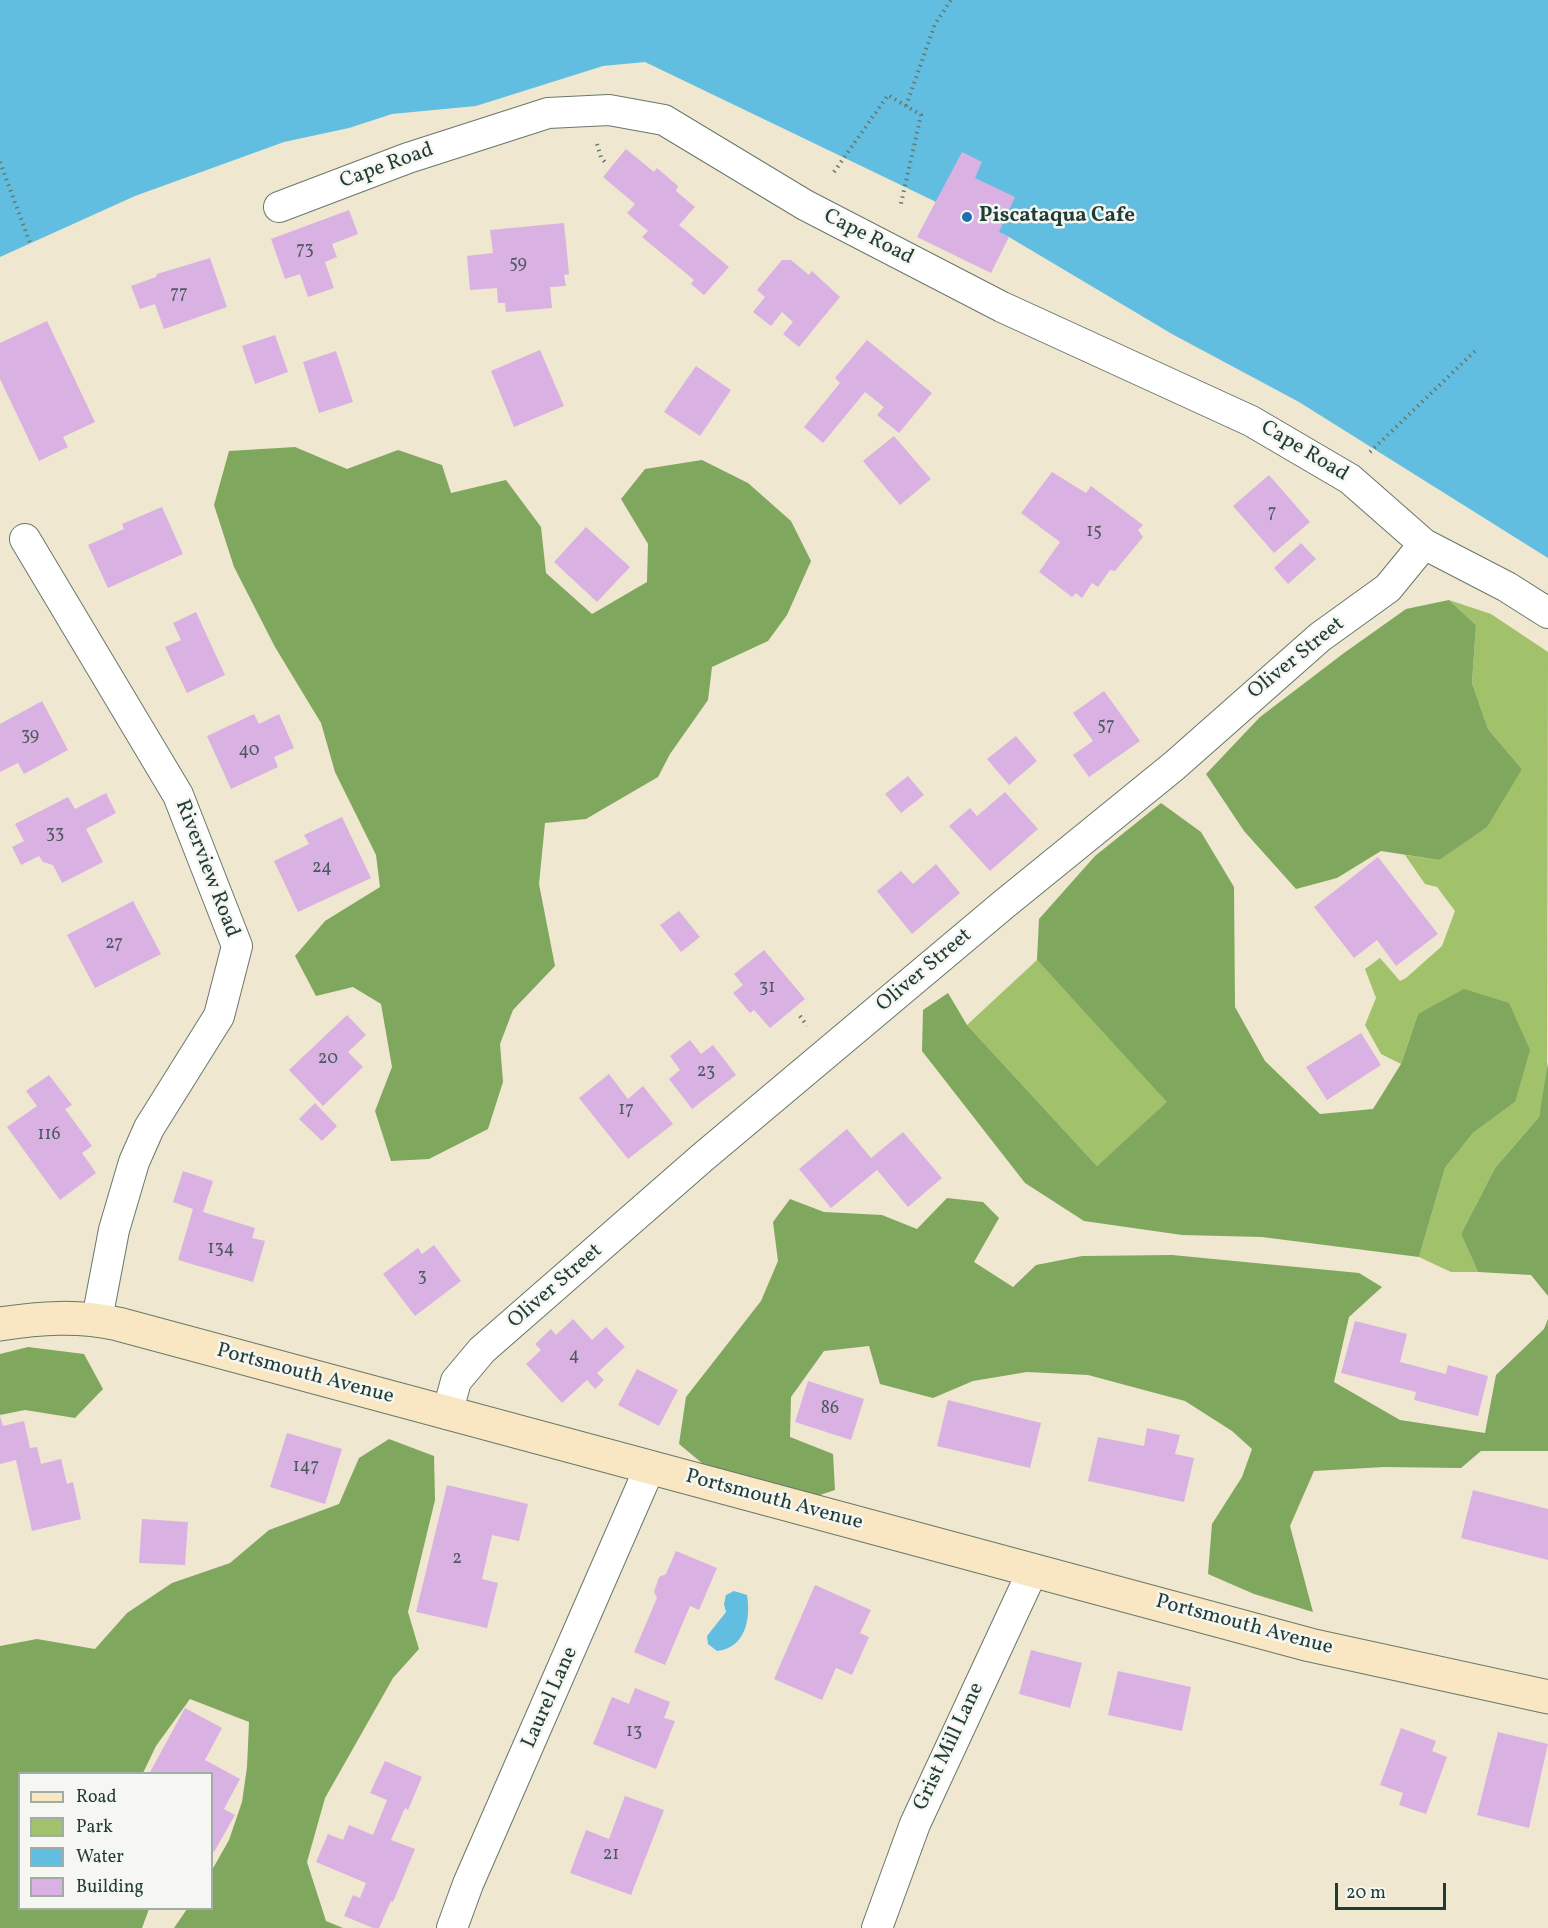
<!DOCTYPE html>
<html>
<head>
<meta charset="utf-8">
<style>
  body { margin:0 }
  #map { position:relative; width:1548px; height:1928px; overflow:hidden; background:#efe7cf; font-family:Vollkorn,serif }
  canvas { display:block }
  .legend { position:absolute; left:18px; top:1772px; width:195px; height:138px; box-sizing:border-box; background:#f6f6f2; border:2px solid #a0aca6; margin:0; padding:8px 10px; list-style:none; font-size:18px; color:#1f3d34 }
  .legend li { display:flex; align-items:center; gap:12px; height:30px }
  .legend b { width:30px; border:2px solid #a0aca6 }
  .scale { position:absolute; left:1335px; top:1883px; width:111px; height:27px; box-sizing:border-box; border:3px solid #1f3d34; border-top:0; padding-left:8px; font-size:18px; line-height:21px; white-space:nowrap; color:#1f3d34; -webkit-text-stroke:4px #f6f6f2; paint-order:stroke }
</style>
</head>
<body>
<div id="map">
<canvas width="1548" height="1928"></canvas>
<ul class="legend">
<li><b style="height:8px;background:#f9e7c3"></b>Road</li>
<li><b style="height:16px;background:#a1c16a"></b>Park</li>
<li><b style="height:16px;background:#62bee0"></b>Water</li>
<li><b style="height:16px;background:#d9b2e3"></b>Building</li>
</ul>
<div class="scale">20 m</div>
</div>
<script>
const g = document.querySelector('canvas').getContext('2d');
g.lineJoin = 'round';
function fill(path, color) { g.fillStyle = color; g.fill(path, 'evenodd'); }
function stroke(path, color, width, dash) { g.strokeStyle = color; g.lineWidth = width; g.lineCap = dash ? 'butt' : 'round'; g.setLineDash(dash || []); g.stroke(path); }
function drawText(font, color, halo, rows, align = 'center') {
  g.font = font + ' Vollkorn,serif'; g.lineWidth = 5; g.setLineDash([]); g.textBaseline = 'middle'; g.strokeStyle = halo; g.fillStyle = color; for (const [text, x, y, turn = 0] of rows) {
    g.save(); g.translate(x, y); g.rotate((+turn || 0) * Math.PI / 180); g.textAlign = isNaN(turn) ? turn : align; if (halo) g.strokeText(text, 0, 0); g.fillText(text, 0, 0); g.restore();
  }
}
fill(new Path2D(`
  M1449,600L1491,614L1548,652L1547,1076L1539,1117L1495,1168L1461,1234L1478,1272H1451L1419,1257L1445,1168L1473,1133L1515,1102L1418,1014L1401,1064L1381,1054L1365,1025L1376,998L1365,969L1380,958L1400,981L1406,978L1442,946L1455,911L1437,887L1425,884L1405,855L1439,860L1522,769L1488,729L1472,683L1476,625Z
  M1037,960L1168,1102L1097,1166L967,1025Z`), '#a1c16a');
fill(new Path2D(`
  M295,447L347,469L398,450L442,465L451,493L506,480L541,527L546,573L592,614L647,582L648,544L621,499L645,469L702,460L748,483L791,521L811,561L787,615L768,641L712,667L708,700L670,754L658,777L586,819L545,823L539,884L555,966L513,1010L500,1044L503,1082L488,1129L429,1159L391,1161L375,1111L392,1067L381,1004L353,987L316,996L295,956L325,921L380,887L376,855L335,772L321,723L275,647L234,567L214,505L229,451Z
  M1449,600L1476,625L1472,683L1488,729L1522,769L1487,827L1439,860L1381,851L1337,878L1296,889L1244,831L1206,774L1260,717L1344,653L1406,609Z
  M1161,803L1201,832L1234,887L1235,1007L1265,1061L1320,1114L1373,1109L1401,1064L1418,1014L1464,989L1509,1003L1530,1050L1515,1102L1473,1133L1445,1168L1419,1257L1262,1237L1182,1235L1084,1221L1025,1183L922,1051L923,1010L948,993L967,1025L1097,1166L1167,1102L1037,960L1039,919L1095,856Z
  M1548,1063V1296L1531,1275L1478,1272L1461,1234L1495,1168L1539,1117Z
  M947,1198L983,1202L999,1218L974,1262L1013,1287L1036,1265L1082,1256L1172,1255L1359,1273L1382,1287L1349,1317L1334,1382L1400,1420L1485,1433L1496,1375L1544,1329L1548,1319V1451H1481L1461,1468L1384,1467L1314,1471L1290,1526L1313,1612L1254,1594L1208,1574L1212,1524L1242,1477L1252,1449L1232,1431L1185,1401L1088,1375L1027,1372L973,1381L933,1398L880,1384L869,1346L824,1351L791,1397L790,1437L833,1454L835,1490L808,1499L714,1473L679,1444L686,1397L761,1301L778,1261L773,1222L790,1199L824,1212L882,1215L917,1229Z
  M28,1347L84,1354L103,1389L75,1418L25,1410L0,1415V1354Z
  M389,1439L434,1456L435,1500L408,1612L419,1649L393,1678L325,1798L307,1862L326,1921L343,1928H174L187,1909L212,1908V1870L229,1840L242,1802L247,1767L249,1722L190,1699L156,1746L143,1773L20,1774V1908L149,1909L142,1928H0V1646L37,1639L95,1649L127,1613L172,1583L230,1563L269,1530L339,1504L359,1458Z`), '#80a75e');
fill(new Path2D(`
  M0,0H1548V558L1299,402L1172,334L1009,237L645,62L603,66L476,106L392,114L349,128L284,142L135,196L0,257Z
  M734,1591L747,1595C751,1620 745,1648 717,1651L708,1644L707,1636L726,1612L724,1604L726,1595Z`), '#62bee0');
fill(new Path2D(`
  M626,149L654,172L657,168L678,186L676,191L695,207L679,225L729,267L704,295L691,284L694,280L642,237L648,231L627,213L635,204L603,177Z
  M962,152L982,162L975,178L1015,197L999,232L1009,237L991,273L917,237Z
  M349,210L358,234L332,244L337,257L325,262L334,288L308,297L300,274L285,279L271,239Z
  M564,223L569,274L564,275L566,286L550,287L552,308L506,312L505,303H498L497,288L470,290L467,256L493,253L490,230Z
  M210,258L227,307L164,329L155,304L140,309L131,286L156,277L157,274Z
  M782,260H791L809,275L812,271L840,297L799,347L783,334L793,322L782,312L771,326L753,312L765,297L757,290Z
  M47,321L95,422L63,437L68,447L39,461L0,379V343Z
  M275,335L288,372L255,384L242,346Z
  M867,340L932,393L899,433L877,415L884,407L865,392L823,443L804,427L840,383L835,378Z
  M540,350L564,406L514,427L491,371Z
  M336,351L353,402L319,413L303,362Z
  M696,366L731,390L700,436L664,412Z
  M894,436L931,479L900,505L863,461Z
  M1052,472L1086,493L1091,486L1143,525L1138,530L1143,537L1115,571L1110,570L1098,587L1092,583L1082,598L1076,593L1072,597L1039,572L1060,542L1021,513Z
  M1269,475L1310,522L1274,553L1233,506Z
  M162,507L183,554L108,588L88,545L124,529L122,524Z
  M586,527L630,567L597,602L554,562Z
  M1301,543L1316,559L1288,584L1274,568Z
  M196,612L225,675L187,693L165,647L181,640L173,623Z
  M1104,691L1140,741L1089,777L1073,755L1093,741L1073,713Z
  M42,701L68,750L24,774L18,763L0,772V724Z
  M254,714L259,724L279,714L294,748L274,757L278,767L231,789L207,736Z
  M1016,736L1037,761L1009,785L987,759Z
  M908,776L924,795L901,813L885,794Z
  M1005,792L1038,829L990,871L949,826L970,808L977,816Z
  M106,793L116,813L86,829L103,862L62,883L53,865L43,862L39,856L21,865L12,847L24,841L15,824L68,797L75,809Z
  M342,817L371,878L298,912L274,861L309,844L304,835Z
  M1378,857L1438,934L1396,966L1377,940L1354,958L1314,907Z
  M936,864L960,893L912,934L877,891L901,871L913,884Z
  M133,901L161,954L95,988L67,935Z
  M679,911L700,937L681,952L660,925Z
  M764,950L805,999L770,1028L754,1010L750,1013L733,993L743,985L734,974Z
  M347,1015L366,1035L348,1052L363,1067L323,1106L289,1070Z
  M1361,1033L1381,1065L1327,1100L1306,1067Z
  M690,1040L701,1054L713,1045L736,1075L692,1109L669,1079L680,1070L670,1056Z
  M609,1074L628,1099L643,1086L673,1124L628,1159L579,1098Z
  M49,1075L72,1105L65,1109L92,1146L82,1153L96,1173L60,1200L7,1127L37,1106L26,1091Z
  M315,1103L337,1126L322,1141L299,1119Z
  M847,1129L871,1158L903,1132L942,1178L908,1207L877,1170L831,1208L799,1169Z
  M183,1171L213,1181L203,1212L255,1228L252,1238L265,1241L253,1282L178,1260L193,1209L173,1202Z
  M434,1245L461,1281L415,1316L383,1274L418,1248L422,1254Z
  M573,1319L592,1340L606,1327L625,1347L597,1373L604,1380L595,1389L587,1380L562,1403L526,1364L541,1350L535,1344L551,1329L556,1335Z
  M1355,1321L1407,1334L1400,1362L1446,1374L1448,1365L1488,1376L1478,1416L1414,1400L1416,1392L1341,1373Z
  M637,1369L678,1390L659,1426L618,1405Z
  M808,1381L864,1399L851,1440L795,1422Z
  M948,1400L1041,1423L1030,1468L937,1446Z
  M0,1416L3,1426L24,1421L30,1448L37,1447L41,1464L61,1459L67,1484L73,1482L81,1519L32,1531L16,1460L0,1464Z
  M1147,1428L1180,1435L1175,1454L1194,1458L1184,1502L1088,1481L1098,1437L1144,1446Z
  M287,1433L342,1449L325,1504L270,1487Z
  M447,1485L528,1504L519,1541L492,1535L482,1579L498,1583L487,1628L416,1612Z
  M1473,1490L1548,1509V1560L1461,1538Z
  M142,1519L188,1522L185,1565L139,1563Z
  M676,1551L717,1568L699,1610L690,1606L665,1665L634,1652L657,1598L654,1592L659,1577L666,1574Z
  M815,1585L871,1610L860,1633L869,1637L852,1675L836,1668L822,1700L774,1679Z
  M1031,1650L1082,1663L1070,1708L1019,1694Z
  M1118,1671L1191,1687L1182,1731L1108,1715Z
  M635,1688L670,1702L664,1718L675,1721L656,1769L593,1744L612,1697L629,1704Z
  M185,1708L222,1728L205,1760L240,1779L224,1809L235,1815L214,1852L212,1851V1774H149Z
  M1401,1728L1436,1741L1432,1751L1447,1757L1426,1814L1399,1805L1403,1793L1380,1785Z
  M1498,1732L1548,1744L1529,1828L1477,1815Z
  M385,1761L422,1777L408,1810L405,1808L391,1840L415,1849L393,1902L391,1901L379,1928H373L344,1916L353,1895L360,1898L366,1883L316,1862L328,1834L343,1840L349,1825L373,1835L387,1800L370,1793Z
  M625,1796L664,1810L631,1895L570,1873L586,1830L609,1839Z`), '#d9b2e3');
const street = new Path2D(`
  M279,207L408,158L548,113L609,110L664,120L805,205L1002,307L1251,421L1350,479L1424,544L1507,587L1548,613
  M25,539L178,795L237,946L219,1016L149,1128L134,1162L114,1230L97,1319
  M447,1414L456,1381L482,1350L703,1157L1003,905L1174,766L1320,637L1388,588L1424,544
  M452,1928L468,1884L650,1467
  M877,1928L915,1824L1033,1570`);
const secondary = new Path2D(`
  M0,1324C40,1318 78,1315 118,1324L1310,1645L1548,1697`);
stroke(street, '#68786a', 32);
stroke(secondary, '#68786a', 35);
stroke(new Path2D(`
  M906,106L935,24L951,0
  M597,144L601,157L607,165
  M0,162L30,243
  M834,172L888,95L921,115L900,208
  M1370,452L1476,350
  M800,1016L807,1026`), '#68786a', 4, [1.5, 4.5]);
stroke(street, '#fff', 30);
stroke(secondary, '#f9e7c3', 33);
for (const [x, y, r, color] of [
  [967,217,6,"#1f6fb2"]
]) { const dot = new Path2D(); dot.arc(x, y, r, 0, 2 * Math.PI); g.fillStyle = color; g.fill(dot); stroke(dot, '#f6f6f2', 2); }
drawText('18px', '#4e5a60', null, [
  ["73",305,251],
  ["59",518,265],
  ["77",179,295],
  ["7",1272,514],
  ["15",1094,533],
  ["57",1106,727],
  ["39",30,737],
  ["40",249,752],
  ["33",55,835],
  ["24",322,869],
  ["27",114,945],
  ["31",767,989],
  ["20",328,1060],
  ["23",706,1073],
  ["17",626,1111],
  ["116",49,1136],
  ["134",221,1250],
  ["3",422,1278],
  ["4",574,1357],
  ["86",830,1410],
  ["147",306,1468],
  ["2",457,1560],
  ["13",634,1733],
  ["21",611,1856]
]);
drawText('21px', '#1f3d34', '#f6f6f2', [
  ["Cape Road",387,167,-20],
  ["Cape Road",868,238,27],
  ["Cape Road",1304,452,31],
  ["Oliver Street",1297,659,-39],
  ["Riverview Road",206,869,69],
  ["Oliver Street",925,971,-40],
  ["Oliver Street",556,1287,-41],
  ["Portsmouth Avenue",305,1375,15],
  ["Portsmouth Avenue",774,1501,15],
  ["Portsmouth Avenue",1244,1626,15],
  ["Laurel Lane",551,1698,-66],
  ["Grist Mill Lane",950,1747,-65]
]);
drawText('bold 21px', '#1f3d34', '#f6f6f2', [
  ["Piscataqua Cafe",979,217]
], 'left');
</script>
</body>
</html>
